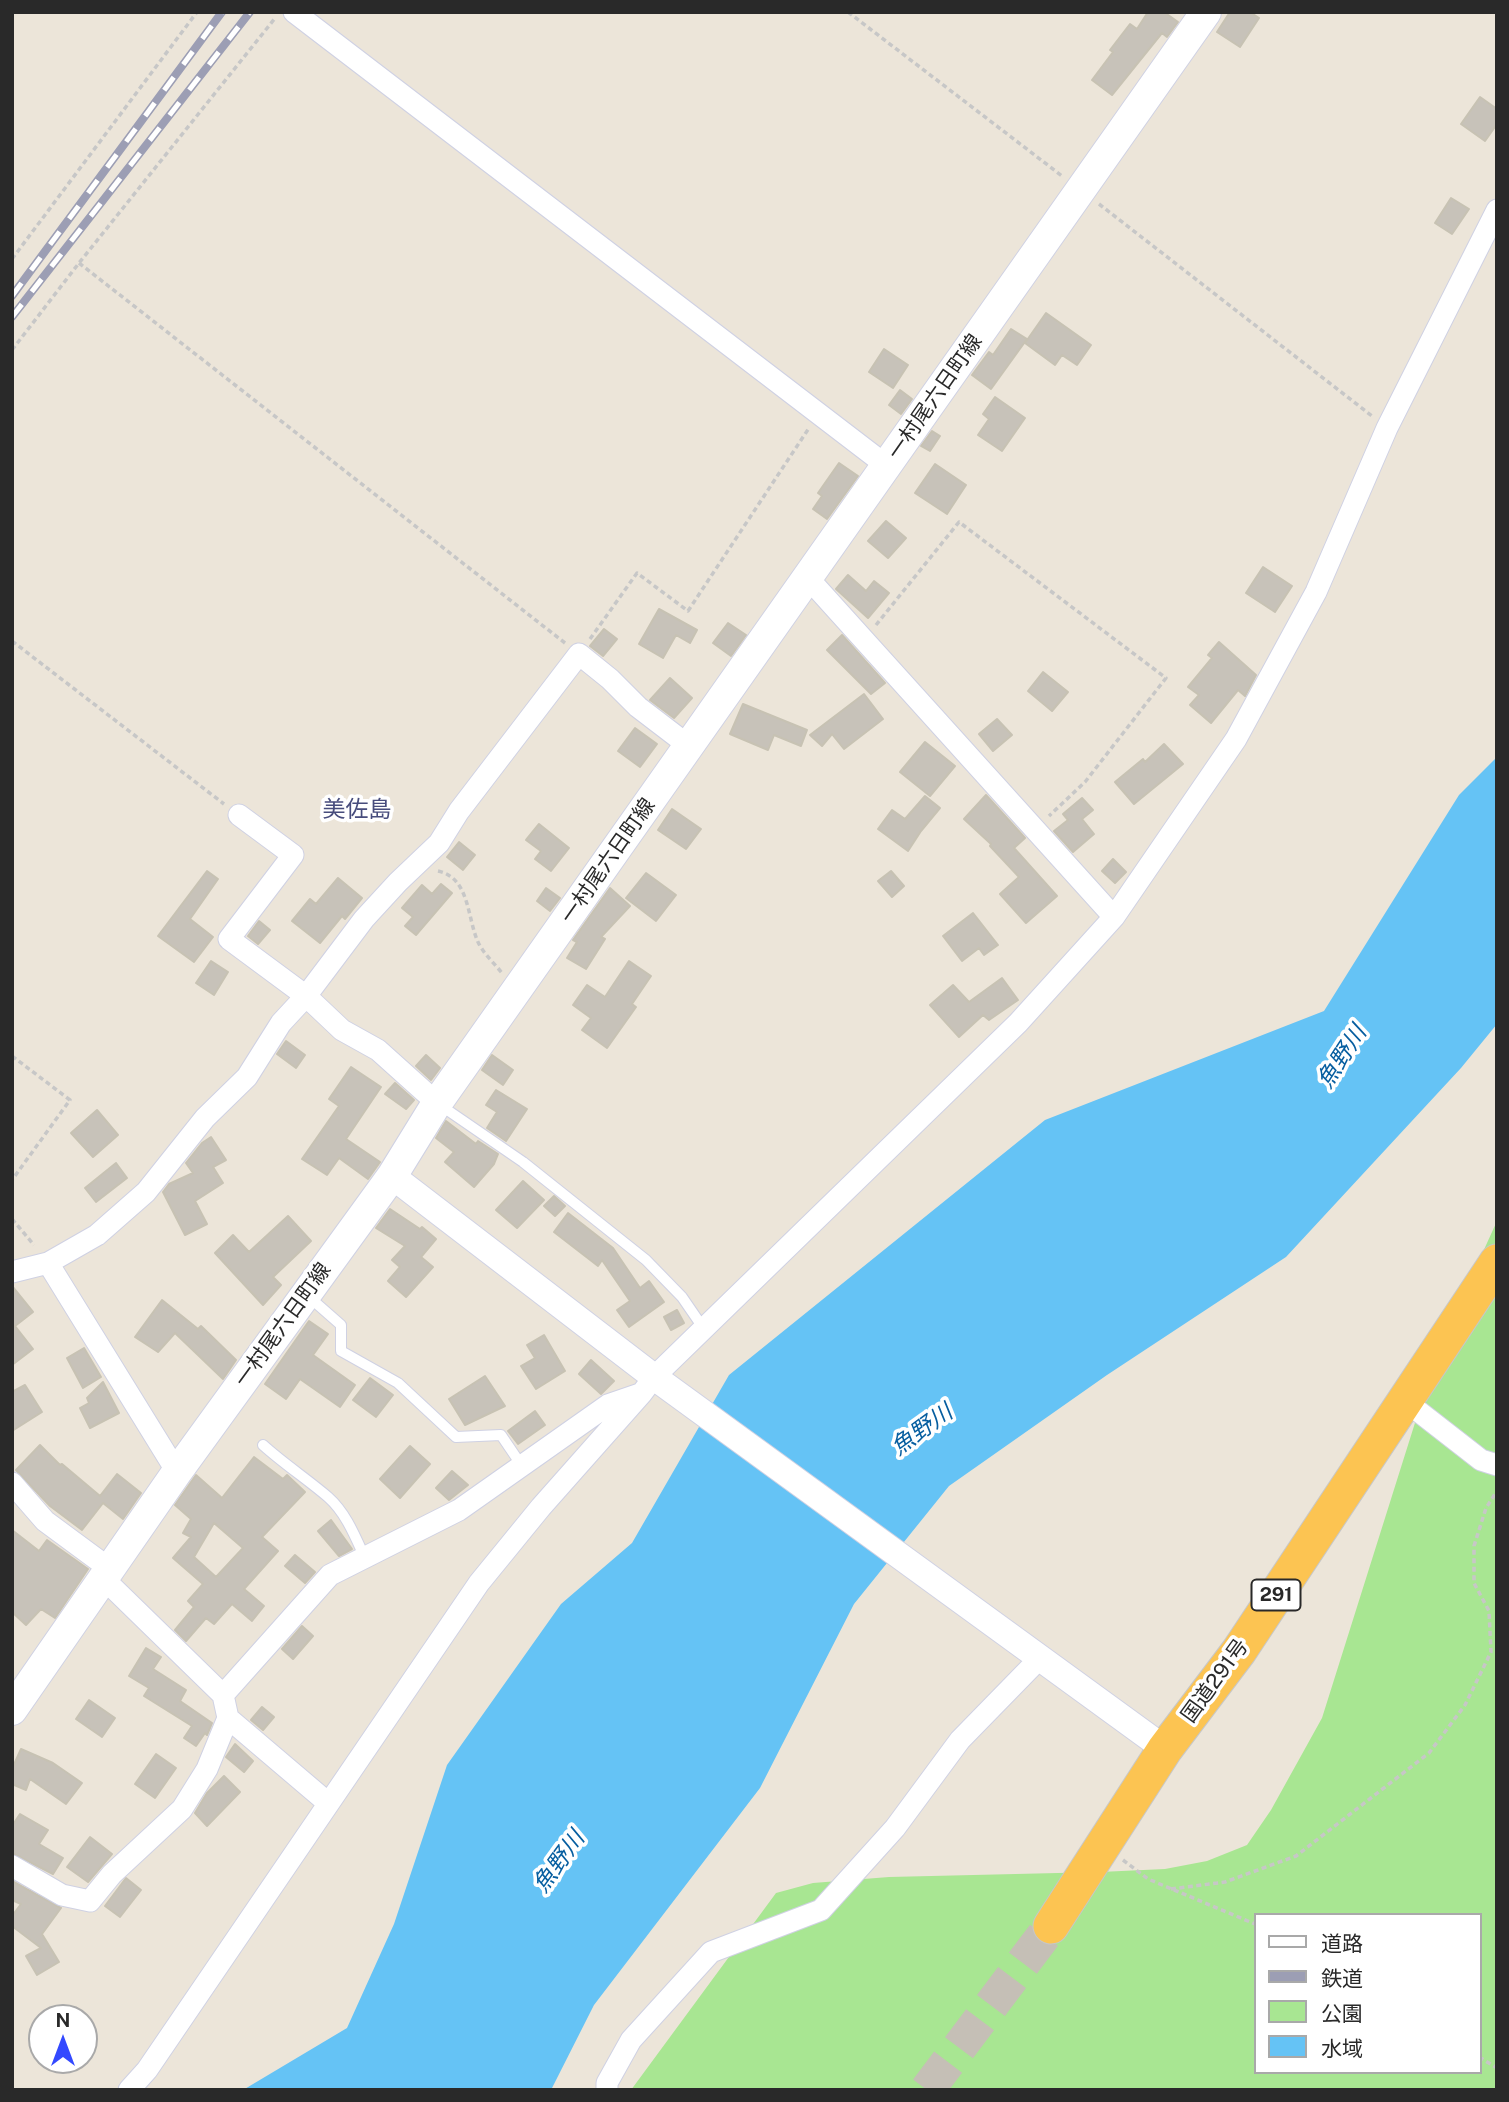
<!DOCTYPE html>
<html>
<head>
<meta charset="utf-8">
<style>
  body { margin:0 }
  #map { position:relative; width:1509px; height:2102px; overflow:hidden; background:#ece5d9; font-family:"Public Sans","Noto Sans JP",sans-serif }
  canvas { display:block }
  .frame { position:absolute; inset:0; border:14px solid #292929; pointer-events:none }
  .legend { position:absolute; left:1254px; top:1913px; width:228px; height:161px; box-sizing:border-box; background:#fff; border:2px solid #a9a9a9; margin:0; padding:9px 12px; list-style:none; font-size:21px; color:#292929 }
  .legend li { display:flex; align-items:center; gap:14px; height:35px }
  .legend b { width:35px; border:2px solid #a9a9a9 }
  .north { position:absolute; left:28px; top:2004px; width:70px; height:70px; box-sizing:border-box; background:#fff; border:2px solid #a9a9a9; border-radius:50%; rotate:0deg; font-size:19px; font-weight:700; line-height:28px; text-align:center; color:#292929 }
  .north::after { content:''; display:block; margin:auto; width:24px; height:32px; background:#3349ff; clip-path:polygon(50% 0,100% 100%,50% 72%,0 100%) }
</style>
</head>
<body>
<div id="map">
<canvas width="1509" height="2102"></canvas>
<div class="frame"></div>
<ul class="legend">
<li><b style="height:9px;background:#fff"></b>道路</li>
<li><b style="height:9px;background:#9c9eb4"></b>鉄道</li>
<li><b style="height:19px;background:#a8e692"></b>公園</li>
<li><b style="height:19px;background:#65c3f5"></b>水域</li>
</ul>
<div class="north">N</div>
</div>
<script>
const g = document.querySelector('canvas').getContext('2d');
g.lineJoin = 'round';
function fill(path, color) { g.fillStyle = color; g.fill(path, 'evenodd'); }
function stroke(path, color, width, dash) { g.strokeStyle = color; g.lineWidth = width; g.lineCap = dash ? 'butt' : 'round'; g.setLineDash(dash || []); g.stroke(path); }
function drawText(font, color, halo, rows, align = 'center') {
  g.font = font + ' "Public Sans","Noto Sans JP",sans-serif'; g.lineWidth = 7; g.setLineDash([]); g.textBaseline = 'middle'; g.strokeStyle = halo; g.fillStyle = color; for (const [text, x, y, turn = 0] of rows) {
    g.save(); g.translate(x, y); g.rotate((+turn || 0) * Math.PI / 180); g.textAlign = isNaN(turn) ? turn : align; if (halo) g.strokeText(text, 0, 0); g.fillText(text, 0, 0); g.restore();
  }
}
fill(new Path2D(`
  M1497,1221V2090H631L776,1893L813,1883L889,1877L1100,1872L1165,1869L1207,1861L1247,1845L1271,1810L1322,1718L1437,1353ZM1255,1915H1479V2072H1255Z`), '#a8e692');
fill(new Path2D(`
  M1497,757V1024L1461,1068L1286,1257L1107,1375L949,1486L854,1604L760,1788L594,2005L551,2090H243L347,2028L394,1924L447,1765L561,1604L632,1543L729,1375L1045,1120L1324,1011L1459,795Z`), '#65c3f5');
const building = new Path2D(`
  M1148,12H1164L1178,22L1167,37L1162,33L1112,95L1092,80L1113,52L1110,50L1130,24L1137,29Z
  M1230,12H1250L1259,18L1240,47L1217,32Z
  M1480,97L1497,109V124L1485,141L1461,124Z
  M1451,198L1469,209L1452,234L1435,223Z
  M1046,313L1091,345L1077,365L1062,355L1055,365L1025,343Z
  M1011,329L1027,339L991,389L972,375L989,352L993,355Z
  M884,349L908,365L893,388L869,372Z
  M900,390L912,399L901,414L889,405Z
  M995,397L1025,418L1002,451L978,435L989,419L983,414Z
  M932,431L940,436L930,451L921,446Z
  M839,463L858,476L827,519L813,509L822,496L818,493Z
  M935,464L966,485L947,514L915,493Z
  M886,521L906,538L888,558L868,541Z
  M1263,567L1292,586L1275,612L1246,593Z
  M848,575L866,591L874,581L889,593L868,618L836,589Z
  M659,609L697,630L690,643L676,635L663,658L639,644Z
  M728,623L746,635L731,656L713,643Z
  M604,629L617,639L603,656L590,646Z
  M842,635L885,683L871,694L827,650Z
  M1219,642L1256,675L1245,696L1238,690L1211,723L1190,705L1199,695L1188,687L1212,658L1208,655Z
  M1043,672L1068,692L1052,711L1028,691Z
  M670,678L692,698L674,718L650,700Z
  M864,694L883,719L844,749L832,734L822,746L810,735Z
  M743,704L807,730L801,746L774,735L768,750L730,734Z
  M997,719L1012,735L993,751L979,734Z
  M635,728L657,744L640,767L618,751Z
  M925,742L955,766L930,796L900,772Z
  M1164,744L1183,764L1134,804L1115,782L1143,759L1145,762Z
  M986,795L1025,838L1014,848L1057,896L1026,923L1000,894L1019,877L990,846L991,844L964,819Z
  M925,796L940,808L921,831L908,851L878,829L892,810L905,819Z
  M1082,798L1093,810L1082,819L1094,834L1073,852L1054,831L1068,820L1063,814Z
  M672,809L701,829L686,849L658,830Z
  M539,824L569,848L551,871L535,859L541,851L526,840Z
  M459,842L475,855L463,870L447,857Z
  M1113,859L1126,872L1115,883L1102,871Z
  M207,871L218,879L190,919L213,937L194,962L158,936Z
  M891,871L904,886L892,897L878,881Z
  M646,873L676,895L656,921L626,898Z
  M338,878L362,898L345,919L342,916L320,943L292,921L310,899L316,904Z
  M441,884L452,893L416,935L405,926L413,917L402,908L422,885L432,894Z
  M546,888L560,898L550,911L537,901Z
  M610,888L630,906L601,937L605,939L586,969L567,958L577,942L573,940Z
  M973,913L998,945L984,955L979,948L962,961L943,936Z
  M259,921L270,930L258,944L248,936Z
  M211,961L228,972L214,995L196,983Z
  M629,961L651,976L632,1004L636,1007L607,1048L582,1030L591,1018L573,1005L587,985L605,997Z
  M1002,978L1018,1000L989,1020L983,1015L959,1037L930,1005L953,985L969,1002Z
  M286,1041L305,1055L296,1068L277,1054Z
  M426,1055L440,1068L431,1080L416,1066Z
  M492,1055L513,1070L503,1085L482,1070Z
  M351,1067L381,1087L346,1139L380,1162L368,1179L339,1158L327,1175L302,1159L339,1106L329,1099Z
  M395,1083L414,1100L406,1109L385,1094Z
  M496,1090L527,1109L506,1141L487,1128L497,1112L486,1105Z
  M97,1110L118,1135L93,1157L71,1133Z
  M446,1121L476,1144L478,1141L498,1154L494,1164L474,1187L445,1162L454,1152L436,1138Z
  M211,1137L226,1160L213,1167L223,1183L195,1201L207,1224L185,1235L163,1192L169,1184L193,1173L186,1163L202,1143Z
  M116,1163L127,1178L96,1202L85,1188Z
  M523,1181L544,1200L517,1228L496,1210Z
  M554,1196L565,1206L555,1216L544,1206Z
  M390,1209L420,1229L422,1227L436,1239L421,1257L433,1267L406,1297L388,1281L400,1267L392,1260L405,1246L376,1228Z
  M568,1213L613,1248L640,1288L649,1281L664,1302L629,1327L617,1310L630,1301L602,1260L598,1266L554,1232Z
  M288,1216L311,1241L273,1277L281,1285L263,1305L215,1253L233,1235L249,1252Z
  M12,1286L33,1312L15,1326L33,1349L12,1365Z
  M162,1300L198,1329L201,1326L236,1360L223,1379L175,1333L158,1352L135,1337Z
  M677,1310L684,1323L671,1330L664,1317Z
  M309,1321L328,1334L313,1355L355,1385L340,1407L300,1379L286,1399L265,1384Z
  M544,1335L565,1371L536,1389L521,1366L535,1358L527,1345Z
  M84,1348L101,1377L83,1388L67,1358Z
  M591,1360L614,1381L601,1394L579,1374Z
  M485,1376L505,1406L465,1425L449,1399Z
  M370,1378L393,1395L376,1417L353,1400Z
  M103,1382L119,1413L90,1428L80,1408L89,1403L87,1398Z
  M25,1385L42,1412L12,1431V1392Z
  M535,1411L545,1425L518,1444L508,1431Z
  M40,1445L60,1465L62,1464L100,1496L117,1474L141,1493L123,1519L103,1503L82,1530L50,1506L16,1470Z
  M410,1446L430,1464L400,1498L380,1479Z
  M254,1457L283,1479L287,1475L305,1492L262,1537L278,1551L244,1589L264,1606L252,1621L232,1604L214,1624L206,1618L186,1641L175,1630L194,1607L188,1601L203,1584L173,1558L191,1537L183,1533L191,1519L175,1505L196,1475L222,1498ZM214,1523L243,1548L216,1577L194,1557Z
  M452,1471L468,1485L449,1500L436,1488Z
  M331,1520L352,1549L339,1556L318,1531Z
  M12,1530L39,1551L47,1540L88,1569L55,1618L41,1609L26,1625L12,1612Z
  M295,1555L315,1572L305,1583L285,1566Z
  M302,1626L313,1636L293,1659L282,1649Z
  M146,1648L161,1657L153,1669L186,1690L180,1701L212,1723L207,1735L205,1733L196,1746L184,1738L192,1726L144,1696L149,1688L129,1676Z
  M89,1700L115,1718L102,1737L76,1719Z
  M262,1707L274,1717L263,1730L251,1720Z
  M235,1744L253,1761L244,1772L226,1757Z
  M21,1749L53,1763L82,1783L66,1804L30,1779L26,1790L12,1784V1769Z
  M156,1754L176,1768L155,1798L135,1784Z
  M224,1776L240,1792L207,1826L195,1813L207,1793Z
  M20,1814L48,1830L39,1844L63,1858L53,1874L12,1853V1826Z
  M90,1837L112,1854L88,1882L67,1867Z
  M126,1878L141,1890L120,1917L105,1906Z
  M12,1881L61,1908L42,1934L59,1962L37,1975L26,1956L41,1948L12,1926V1916L21,1904L12,1900Z`);
fill(building, '#c7c2b9');
stroke(building, '#c7c2b3', 2);
stroke(new Path2D(`
  M927,2090L1051,1926`), '#c5bfb6', 35, [35, 18]);
const service = new Path2D(`
  M440,1105L523,1162L646,1260L682,1297L704,1329
  M308,1296L341,1325V1351L398,1383L456,1437L501,1435L522,1466
  M263,1445C284,1464 307,1479 328,1497C346,1513 355,1536 365,1558`);
const minor = new Path2D(`
  M294,12L887,466
  M808,578L1114,917
  M239,815L293,855L229,939L306,996L342,1030L378,1050L437,1103
  M48,1263L177,1472
  M12,1272L48,1263L97,1235L146,1192L205,1118L247,1077L281,1023L306,996L364,919L398,882L439,843L459,811L579,654L610,679L638,707L689,746
  M1404,1400L1481,1460L1497,1465
  M12,1483L45,1521L110,1569
  M104,1579L223,1695L228,1718L328,1803
  M223,1695L330,1575L459,1510L608,1405L640,1394
  M12,1866L62,1895L90,1901L112,1874L182,1809L207,1769L228,1718
  M129,2090L147,2070L479,1583L541,1507L642,1393L654,1377L1018,1023L1114,917L1236,739L1316,592L1387,428L1497,210
  M607,2090V2083L631,2040L711,1952L821,1910L895,1828L960,1740L1041,1657`);
const tertiary = new Path2D(`
  M392,1176L654,1377L1165,1749`);
const secondary = new Path2D(`
  M12,1710L177,1472L392,1176L437,1103L1206,12`);
const trunk = new Path2D(`
  M1051,1926L1165,1749L1239,1651L1497,1262`);
stroke(service, '#cfd1e3', 12);
stroke(minor, '#cfd1e3', 23);
stroke(tertiary, '#cfd1e3', 28);
stroke(secondary, '#cfd1e3', 32);
stroke(trunk, '#c7c7c7', 37);
stroke(new Path2D(`
  M848,12L1062,176
  M1099,204L1372,416
  M12,259L197,12
  M79,263L565,643
  M12,350L79,263L276,17
  M876,625L959,522L1166,678L1085,782L1049,816
  M590,639L637,573L688,611L809,428
  M12,641L224,804
  M438,871C470,878 467,918 478,942C483,953 494,963 502,973
  M12,1056L70,1100L12,1180
  M12,1219L34,1245
  M1123,1860L1148,1879L1255,1924
  M1171,1889L1225,1882L1296,1856L1429,1753L1465,1705L1491,1652L1489,1611L1474,1583V1546L1486,1508L1497,1491
  M1479,2057L1497,2068`), '#c7c7c7', 3.5, [5, 3.5]);
stroke(service, '#fff', 10);
stroke(minor, '#fff', 21);
stroke(tertiary, '#fff', 26);
stroke(secondary, '#fff', 30);
stroke(trunk, '#fcc452', 35);
const rail = new Path2D(`
  M12,296L222,12
  M12,317L250,12`);
stroke(rail, '#9c9eb4', 8);
stroke(rail, '#fff', 5, [16]);
for (const [x, y, w] of [
  [1276,1595,49]
]) { const box = new Path2D(); box.roundRect(x - w / 2, y - 15.5, w, 31, 5); g.fillStyle = '#fff'; g.fill(box); stroke(box, '#292929', 2); }
drawText('bold 19px', '#292929', null, [
  ["291",1276,1595]
]);
drawText('21px', '#292929', '#fff', [
  ["一村尾六日町線",935,397,-55],
  ["一村尾六日町線",608,861,-55],
  ["一村尾六日町線",283,1325,-54],
  ["国道291号",1215,1681,-54]
]);
drawText('23px', '#474c7c', '#fff', [
  ["美佐島",357,810]
]);
drawText('italic 23px', '#065ea0', '#fff', [
  ["魚野川",1342,1057,-57],
  ["魚野川",922,1430,-36],
  ["魚野川",559,1862,-54]
]);
</script>
</body>
</html>
